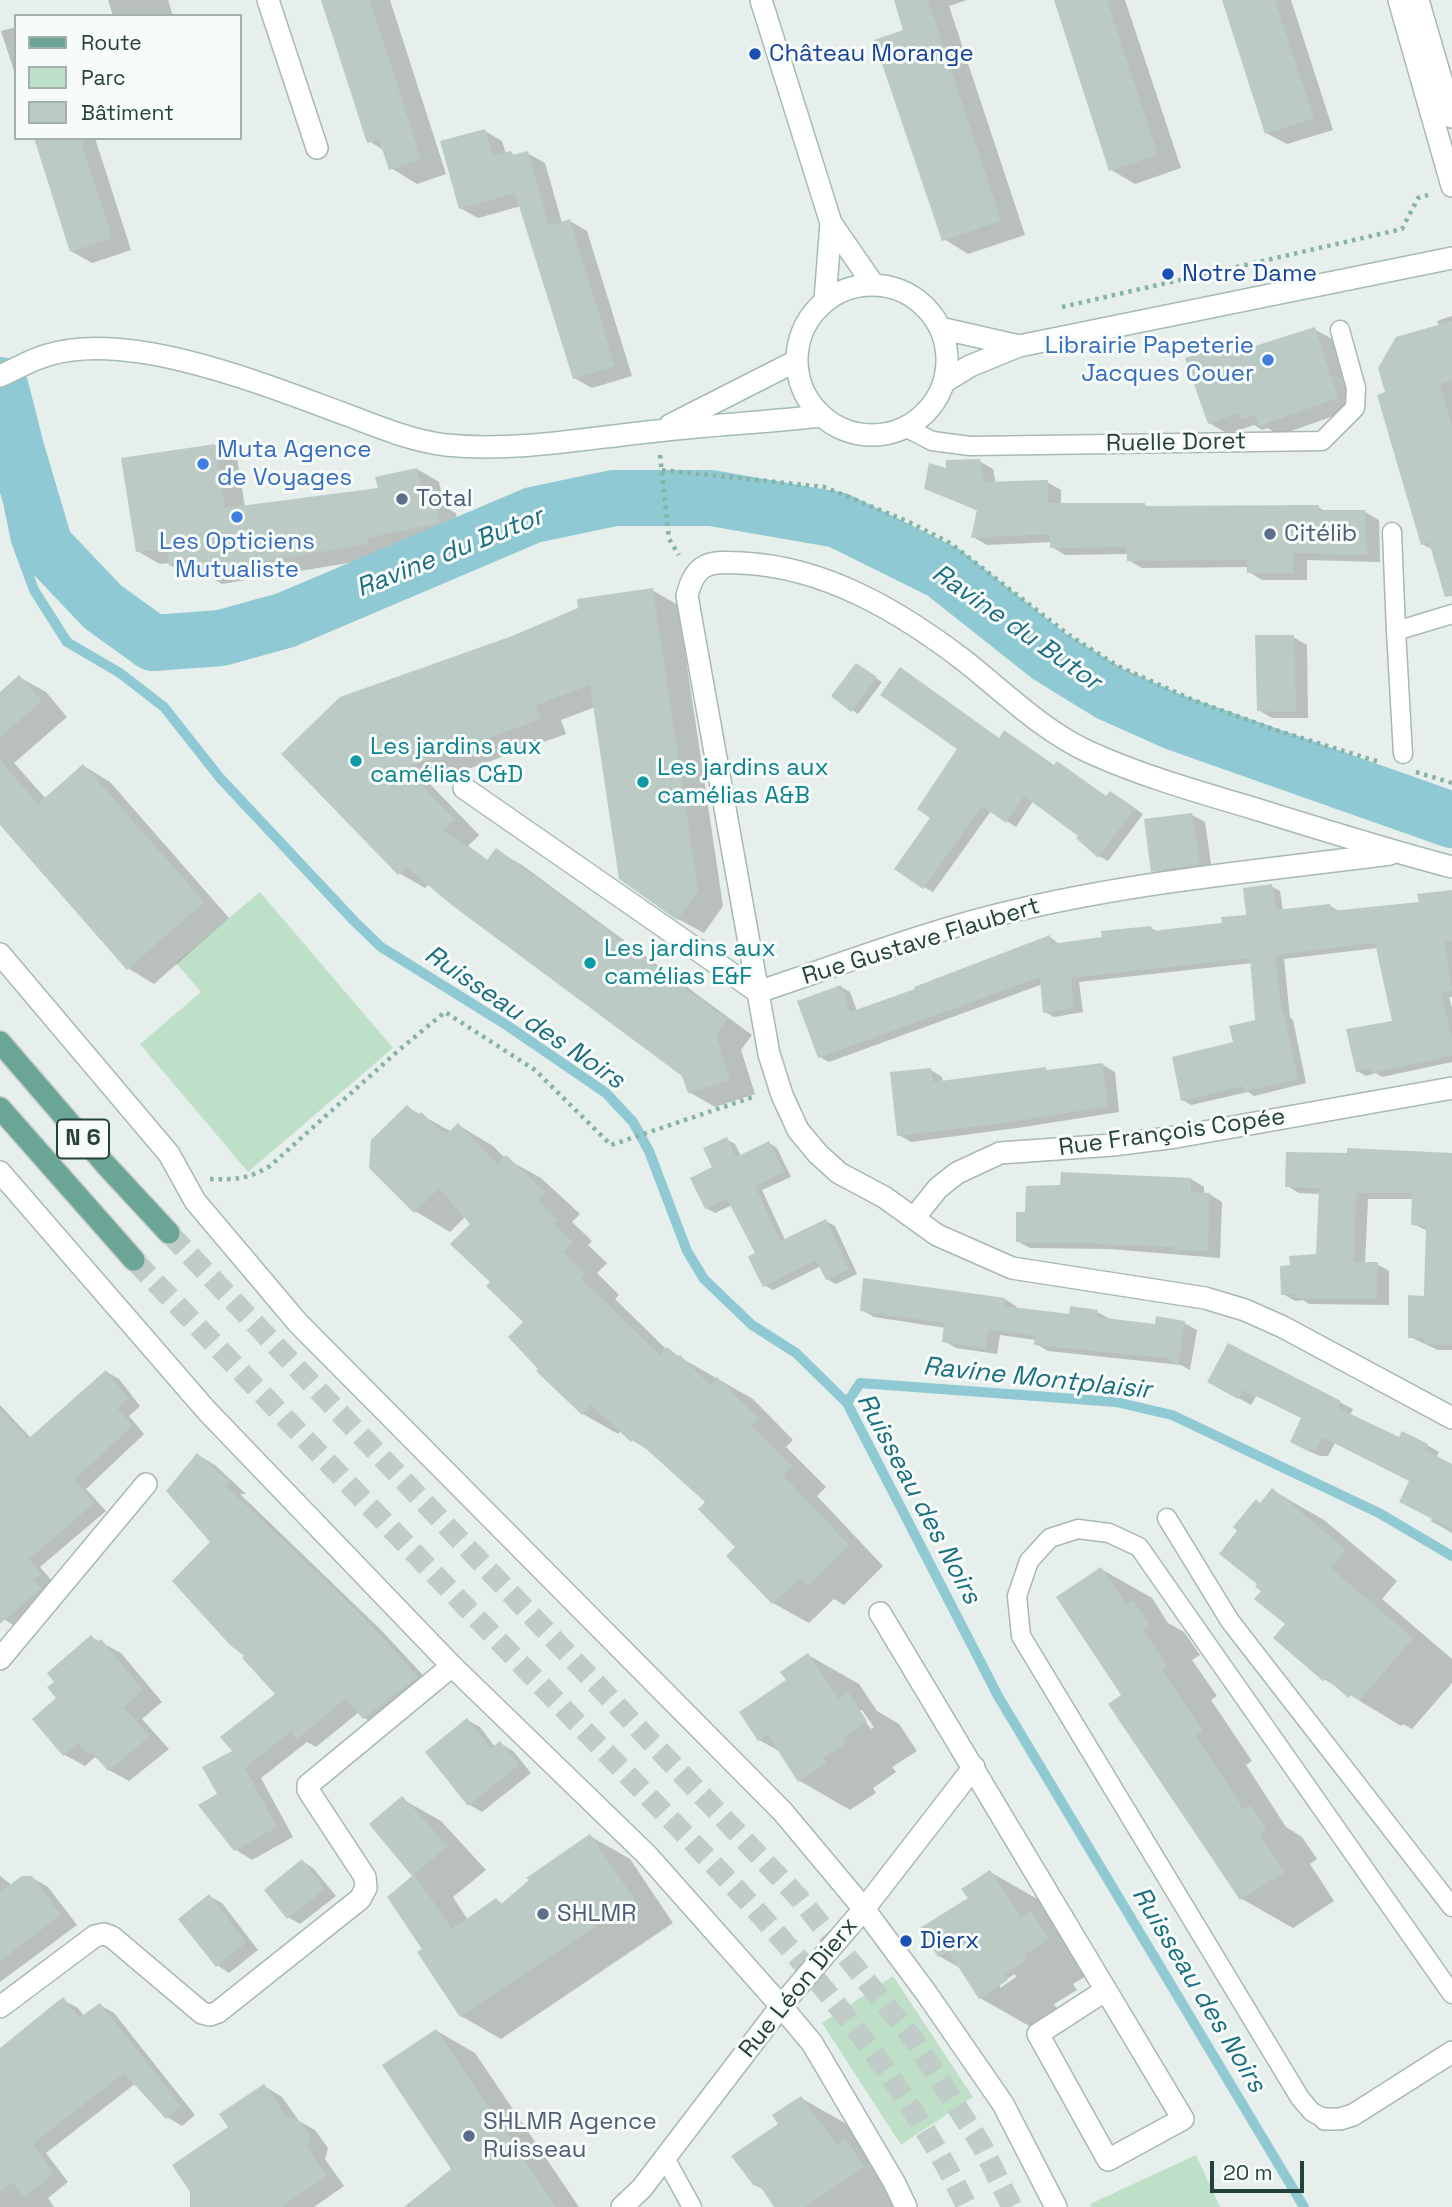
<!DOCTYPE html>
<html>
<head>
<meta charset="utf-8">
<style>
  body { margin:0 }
  #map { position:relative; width:1452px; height:2207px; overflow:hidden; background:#e6efeb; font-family:"Space Grotesk",sans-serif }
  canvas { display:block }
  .legend { position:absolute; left:14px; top:14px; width:228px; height:126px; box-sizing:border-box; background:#f7fbf9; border:2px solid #a3b1ad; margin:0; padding:9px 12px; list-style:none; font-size:21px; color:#24423a }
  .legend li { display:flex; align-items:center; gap:14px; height:35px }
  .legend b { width:35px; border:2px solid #a3b1ad }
  .scale { position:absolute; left:1210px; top:2161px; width:94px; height:32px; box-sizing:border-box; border:4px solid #24423a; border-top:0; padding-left:9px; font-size:21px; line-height:24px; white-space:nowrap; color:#24423a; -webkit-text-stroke:5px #f7fbf9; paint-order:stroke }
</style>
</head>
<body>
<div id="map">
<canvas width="1452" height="2207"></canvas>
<ul class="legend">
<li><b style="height:9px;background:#6aa596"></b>Route</li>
<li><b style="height:19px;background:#bfe0c8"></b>Parc</li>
<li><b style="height:19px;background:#bbcac4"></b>Bâtiment</li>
</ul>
<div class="scale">20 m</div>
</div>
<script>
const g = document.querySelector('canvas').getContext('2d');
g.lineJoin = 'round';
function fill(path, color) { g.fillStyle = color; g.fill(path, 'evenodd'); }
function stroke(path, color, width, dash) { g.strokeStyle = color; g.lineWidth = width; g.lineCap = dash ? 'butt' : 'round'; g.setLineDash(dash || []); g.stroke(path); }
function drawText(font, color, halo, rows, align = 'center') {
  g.font = font + ' "Space Grotesk",sans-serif'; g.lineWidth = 6; g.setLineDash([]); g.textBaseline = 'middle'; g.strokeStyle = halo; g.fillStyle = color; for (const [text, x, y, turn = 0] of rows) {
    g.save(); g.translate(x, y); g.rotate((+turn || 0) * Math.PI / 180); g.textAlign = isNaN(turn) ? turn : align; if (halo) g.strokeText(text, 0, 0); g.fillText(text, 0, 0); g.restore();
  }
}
fill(new Path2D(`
  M260,892L393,1048L248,1172L140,1044L201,992L176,963Z
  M893,1976L973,2097L901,2145L822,2023Z
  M1196,2155L1220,2207H1091L1090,2204Z`), '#bfe0c8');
fill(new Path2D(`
  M108,0H168L173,16H113Z
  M323,0H390L446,174L417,184L391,168L385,151L369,141Z
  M896,0H967L949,6L1025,235L968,254L944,239L906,31Z
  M1055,0H1125L1181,168L1135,184L1110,169Z
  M1224,0H1291L1333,130L1287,144L1266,133Z
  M16,27V77L1,31Z
  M485,131L502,141L506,154L511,153L516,156L527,153L545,163L562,223L570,221L587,231L632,376L592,388L574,378L521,206L478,218L460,208Z
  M35,138H95L131,250L92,263L71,251Z
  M1452,316V573L1433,550L1422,544L1387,394L1439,326L1437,321Z
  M1314,329L1334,340L1356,408L1280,435L1267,428L1262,430L1254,425L1228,434L1209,423L1220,349L1231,355Z
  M215,446L237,458L245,507L380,489L417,469L439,482L444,507L456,513L461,535L389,551L390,556L222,584L209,576L193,578L170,565V563L160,564L137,551Z
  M979,461L993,469L996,484L1047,482L1061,490V505H1145L1151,508L1318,507L1327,512H1365L1379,520L1380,562L1307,560V580H1262L1249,572V567L1142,568L1128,560V554L1065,555L1052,547V542L987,545L973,537L978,511L926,488L948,470Z
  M652,590L678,605L723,906L704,933L678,919L621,878L595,707L561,720L566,734L429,783L479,835L468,846L489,861L497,851L522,865L752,1035L741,1050L755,1094L715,1107L689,1092L684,1075L429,884L425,888L399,873L284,754Z
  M1293,637L1307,645L1308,718H1272L1258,710Z
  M856,666L882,682L858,714L852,710Z
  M19,677L46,692L67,717L14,763L46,799L84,766L110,782L229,918L154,984L128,968L0,822V694Z
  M1000,739L1055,766L1107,798H1120L1143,814L1108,861L1099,856L1081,835L1033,801L1016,827L991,811L933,892L924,887Z
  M1192,815L1205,822L1212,871L1166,878L1152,870Z
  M1271,886L1280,891L1283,911L1330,906L1339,911L1421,904L1452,893V997H1449L1452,1008V1062L1382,1077L1376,1073L1366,1076L1357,1071L1394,1022L1377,948L1284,959L1290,1018L1293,1020L1306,1083L1254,1096L1248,1092L1191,1105L1183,1100L1257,1021L1252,963L1079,982L1083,1012L1054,1017L1045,1012L1043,984L829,1062L820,1057L841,987L850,992L857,1011L917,990L1050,937L1059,944L1104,939L1151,928L1158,932L1224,925L1248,917Z
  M1103,1065L1115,1072L1119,1112L1017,1128L911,1142L899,1135L931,1070L942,1077L943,1082L1045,1069L1050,1072Z
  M407,1107L452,1132L458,1125L493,1146L505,1158L541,1178L580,1214L572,1222L592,1241L588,1245L607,1263L597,1273L619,1295L615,1299L667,1350L753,1399L793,1440L786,1447L826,1487L817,1496L883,1566L844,1605L834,1599L809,1623L773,1603L707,1502L654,1453L632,1440L621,1430L618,1434L583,1414L541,1369L526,1322L492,1282L473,1224L466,1216L450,1232L415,1211Z
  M726,1139L735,1144L741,1156L769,1143L777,1148L791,1177L762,1190L785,1240L826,1221L835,1226L857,1274L836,1284L827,1279L821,1266L773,1290L764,1285L758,1254L732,1205L715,1213L706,1208L714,1168Z
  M1452,1155V1350H1438L1410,1337L1426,1298L1428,1231L1413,1224L1414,1199H1368L1365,1264H1377L1389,1271V1305L1309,1304L1303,1300L1295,1301L1283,1294L1292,1266L1318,1256L1320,1194L1299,1193L1287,1186Z
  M1191,1179L1204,1187V1194H1209L1222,1202L1220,1258L1109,1249L1030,1248L1017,1241L1027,1213Z
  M1005,1299L1017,1307V1310L1070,1316L1097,1312L1110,1319L1157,1326L1184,1323L1197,1330L1190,1370L1181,1365L1048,1351L1036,1344V1340L1000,1335L997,1354L956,1348L944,1341L946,1328L874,1317L862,1310Z
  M1228,1345L1353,1409L1350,1415L1399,1440L1427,1445L1439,1452L1436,1458L1452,1466V1533L1431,1521L1432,1518L1411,1481L1335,1443L1328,1456H1320L1304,1449L1303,1418L1257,1395L1251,1405L1209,1381Z
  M107,1372L119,1379L140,1406L129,1416L144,1434L86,1489L106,1511L40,1567L53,1582L46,1588L53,1596L17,1628L0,1616V1405L31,1438Z
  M198,1455L215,1465L246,1494H240L381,1630L434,1687L382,1728L364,1718L359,1712L316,1747L307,1742L261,1778L293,1837L252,1860L235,1849L219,1795L234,1752L277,1694L246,1656L212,1542Z
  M1272,1490L1324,1520L1397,1581L1382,1599L1452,1659V1683L1412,1729L1403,1724L1401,1726L1324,1679L1263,1591Z
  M1101,1569L1152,1598L1168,1623L1184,1632L1200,1655L1192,1660L1217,1696L1211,1700L1252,1761L1246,1765L1286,1827L1302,1837L1317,1859L1310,1864L1334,1901L1293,1928L1242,1899L1111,1704L1124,1696Z
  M91,1637L121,1653L162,1702L142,1719L169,1749L129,1781L109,1770L95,1757L85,1766L65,1755L34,1719L58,1698Z
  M808,1655L859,1684L877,1711L899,1724L917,1751L892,1767L896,1772L873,1788L876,1793L850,1810L800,1781L781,1752L759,1740L789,1680ZM857,1710H862L874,1727L871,1729Z
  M467,1720L480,1727L495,1747L500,1743L513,1751L531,1773L482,1812L470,1805Z
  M402,1799L441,1821L486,1870L453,1897L468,1920L496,1900L503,1904L590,1836L630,1859L673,1923L501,2039L461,2016L424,1950Z
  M302,1861L313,1868L336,1896L300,1924L288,1917Z
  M990,1872L1041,1901L1099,1968L1073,1984L1077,1990L1054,2004L1058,2010L1031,2027L980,1998L962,1969L939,1956L970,1899ZM1015,1974L1016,1977L1000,1988V1983Z
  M0,1876L12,1885L31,1877L48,1887L77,1925L0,1982Z
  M209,1896L222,1903L258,1950L229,1973L217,1965Z
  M63,2000L78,2008L84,2016L100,2005L114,2013L195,2115L182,2126L167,2117L136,2083L46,2153L68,2182L48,2198L54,2207H0V2050Z
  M437,2031L475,2053L579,2207H407L453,2169Z
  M264,2086L282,2097L299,2121L315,2130L328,2148L325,2159L344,2186L314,2207H197L231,2128Z
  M801,2098L852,2127L896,2170L914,2197L899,2207H775L764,2190L755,2185L781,2124Z`), '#0003');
stroke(new Path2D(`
  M16,448L9,507L16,541L34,590L67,642L120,673L164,707L220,778L355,922L381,947L508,1026L606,1093L633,1122L649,1151L687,1251L704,1279L752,1325L796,1353L847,1403L998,1696L1304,2207
  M847,1403L860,1383L1116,1402L1172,1415L1379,1513L1452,1556`), '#8ec9d4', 10);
stroke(new Path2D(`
  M0,385L16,448L45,546L103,607L153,643L221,638L286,620L533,515L614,498H711L838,520L943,572L1049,656L1109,693L1174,722L1452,820`), '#8ec9d4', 56);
fill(new Path2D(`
  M321,0H370L421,159L389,170L379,139L367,143Z
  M894,0H928L1001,221L942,241L874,40L903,30Z
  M1054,0H1107L1158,155L1109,171Z
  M1222,0H1275L1314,118L1265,134Z
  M485,129L493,155L511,151L512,155L528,151L549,226L570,219L615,366L573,379L515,193L459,209L440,141Z
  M34,138H80L112,238L70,252Z
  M1452,321V380L1440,384L1452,426V596L1445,597L1429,542L1421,545L1377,395L1385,392L1378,368L1396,337Z
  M1315,327L1338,398L1259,426L1255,415L1241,420L1239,413L1208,424L1185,358L1220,347L1223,356Z
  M215,444L225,508L378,488L375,477L417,468L424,500L434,498L440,523L367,538L368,544L198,572L196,563L169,566L167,548L136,552L121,458Z
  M980,459L984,482L1048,480V503H1145V506L1319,505L1318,510H1365L1367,555L1293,553L1294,573H1247V560L1127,561L1126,547L1050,548V534L971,538L977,510L924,489L929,463L946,468V460Z
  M653,588L698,891L677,920L619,879L590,685L536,705L541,719L405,768L455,819L443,830L487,860L496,848L727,1019L716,1034L730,1080L688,1093L682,1076L453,906L406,867L398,875L281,754L340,697L512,636L578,608L577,599Z
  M1255,635H1294L1296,712L1257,711Z
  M856,663L877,677L851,712L831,696Z
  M900,667L999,738L1004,730L1054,765L1057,761L1106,796L1110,791L1135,808L1098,858L1076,838L1078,836L1024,796L1006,823L982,806L923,889L894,869L930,818L917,809L957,749L880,695Z
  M19,675L42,701L0,737V692Z
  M0,760L38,804L83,764L204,902L127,970L0,825Z
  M1192,813L1200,864L1151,872L1144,819Z
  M1272,884L1276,910L1330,904L1331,911L1419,902L1417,894L1452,890V941L1445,942L1452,991L1441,993L1452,1038V1056L1371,1073L1370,1068L1356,1072L1346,1029L1392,1021L1375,943L1275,955L1282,1013H1284L1298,1079L1244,1092L1243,1086L1181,1101L1172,1057L1233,1042L1229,1026L1255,1020L1250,958L1071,978L1074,1008L1043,1013L1040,977L818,1058L797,1001L841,985L850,1012L915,989L914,987L1050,935L1051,944L1102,937L1101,931L1151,926L1152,931L1222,923L1221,917L1246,915L1243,888Z
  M1103,1063L1108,1106L1005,1123L897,1136L890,1072L931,1068L933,1082L1046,1067V1070Z
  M407,1105L418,1115L421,1112L446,1135L458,1123L497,1164L506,1155L546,1193L538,1201L558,1221L554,1224L573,1242L563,1252L585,1274L581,1278L591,1288L660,1355L667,1347L678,1356L680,1355L710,1385L717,1377L759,1419L752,1426L792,1466L783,1475L849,1545L808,1586L800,1578L772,1604L726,1556L735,1547L698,1509L705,1502L634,1438L631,1442L591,1405L582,1415L536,1371L538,1369L508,1337L523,1322L486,1286L490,1282L450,1244L470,1224L439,1188L414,1213L369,1168L371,1140Z
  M727,1137L736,1157L769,1141L784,1172L755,1186L780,1241L826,1219L849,1269L826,1280L816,1260L763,1287L748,1257L755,1253L727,1199L705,1209L690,1178L712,1167L703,1148Z
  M1347,1148L1452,1153V1345L1424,1344L1425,1338H1408V1295L1424,1296L1426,1226L1411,1225L1412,1193H1356L1354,1262H1378L1377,1299L1295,1298V1294L1281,1295L1280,1266L1290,1265L1289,1256L1316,1254L1319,1188L1285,1187L1286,1152L1347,1153Z
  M1061,1172L1191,1178V1192L1210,1193L1208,1251L1174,1250V1247L1098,1244V1243L1016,1242V1212H1025L1026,1186L1060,1185Z
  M863,1278L1005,1298L1004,1306L1069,1314L1070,1306L1098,1310L1097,1317L1155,1324L1156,1316L1185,1321L1178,1365L1167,1358L1034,1345L1035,1336L988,1329L985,1348L942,1342L944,1323L860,1311Z
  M1228,1343L1341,1401L1338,1408L1399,1437L1402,1431L1428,1444L1425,1450L1452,1464V1529L1399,1502L1409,1481L1322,1437L1316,1450H1306L1290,1442L1301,1418L1244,1390L1238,1399L1207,1382Z
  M106,1370L128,1398L117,1408L132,1426L74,1480L94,1503L29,1559L41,1574L34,1580L41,1588L0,1624V1409L28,1439Z
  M197,1453L231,1484L225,1485L364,1618L418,1677L363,1719L345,1699L297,1739L291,1731L245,1768L277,1827L234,1851L198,1805L217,1794L202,1767L232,1751L220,1737L275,1694L242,1658L244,1656L230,1645L172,1581L210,1542L166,1491Z
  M1272,1488L1346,1550L1331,1568L1413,1638L1359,1701L1352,1694L1348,1698L1326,1678L1323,1681L1273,1638L1285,1624L1254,1599L1261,1591L1255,1587L1257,1584L1219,1554L1237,1531L1233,1527L1256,1499L1260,1503Z
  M1101,1567L1126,1604L1133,1600L1150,1625L1143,1630L1167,1666L1162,1670L1203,1731L1196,1736L1244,1810L1251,1805L1267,1830L1260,1835L1285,1872L1240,1900L1108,1704L1121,1695L1056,1597Z
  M91,1635L97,1642L101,1639L143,1690L123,1707L150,1736L108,1771L92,1752L88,1755L78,1743L63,1756L32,1719L56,1698L47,1687L54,1682L47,1673Z
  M808,1653L839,1699L848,1692L867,1721L843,1738L846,1743L823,1758L827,1763L798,1782L768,1735L758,1741L739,1712L786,1680L780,1672Z
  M467,1718L491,1748L500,1741L519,1765L468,1806L425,1752Z
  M402,1796L448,1846L414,1874L452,1929L496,1898L501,1904L529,1880L526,1878L590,1834L635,1900L460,2017L417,1952L422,1949L387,1897L412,1876L369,1824Z
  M302,1859L325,1889L287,1919L264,1890Z
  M990,1870L1021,1917L1031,1911L1049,1939L1024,1955L1027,1960L1004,1975L1008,1980L979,1999L948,1951L938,1957L920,1928L968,1898L961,1889Z
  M22,1876H32L61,1915L0,1961V1892Z
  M209,1894L246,1942L216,1967L178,1919Z
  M63,1997L79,2018L100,2003L181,2106L166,2119L124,2073L33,2144L54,2173L24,2198L12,2182L0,2192V2048Z
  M436,2029L556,2207H404L451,2169L382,2065Z
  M264,2084L287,2117L297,2118L310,2136L307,2147L327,2176L281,2207H190V2192L172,2165L228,2127L219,2114Z
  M801,2096L837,2145L845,2139L864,2167L805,2207H774L758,2183L754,2186L731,2156L778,2124L772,2115Z`), '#bbcac4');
stroke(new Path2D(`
  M169,1233L800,1899L914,2040L982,2146L1012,2207
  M134,1260C285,1418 436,1576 587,1733C727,1879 878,2023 967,2207`), '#bfccc8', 21, [21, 10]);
const lane = new Path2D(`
  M907,428L932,441L970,446L1322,441L1355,408L1356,388L1340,330
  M1392,532L1396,631
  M1403,754L1396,631L1452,614
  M1167,1518L1230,1621L1452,1907
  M1325,2119L1312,2112L1300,2098L1021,1636L1017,1596L1029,1561L1050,1538L1078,1529L1109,1533L1139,1547L1452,1994
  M665,2158L692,2207`);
const street = new Path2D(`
  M268,0L317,148
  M1399,0L1452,186
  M1418,0L1452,117
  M464,788L758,992
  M1452,867C1387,850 1323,830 1259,810C1202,793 1144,777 1089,752C1043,731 1005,693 966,662C901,612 826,567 742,563C710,561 695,562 687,596L769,1054L782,1095L798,1130L818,1154L839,1173L884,1197L937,1235L1012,1268L1205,1298L1245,1310L1283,1327L1452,1418
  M0,954L169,1154L195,1201L298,1323L783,1812L864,1909L927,1994L1003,2104L1056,2207
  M758,992C845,963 932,929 1022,909C1142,881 1267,870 1390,854
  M0,1172L207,1411L452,1666L647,1855L781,2006L812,2043L894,2182L906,2207
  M914,1218L938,1188L957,1173L1000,1153L1113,1145L1176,1137L1452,1088
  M880,1613L1183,2119L1108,2160L1038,2034L1106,1990
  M0,1659L146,1484
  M0,2007L95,1936L104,1934L112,1937L202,2013L210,2015L218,2012L360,1899L366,1888L365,1877L308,1790V1785L452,1666
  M1325,2119H1340L1353,2115L1452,2052
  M622,2207L642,2188L781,2006L864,1909L974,1767`);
const secondary = new Path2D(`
  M761,0L831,223L873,284
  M797 360a75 75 0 1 1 150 0a75 75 0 1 1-150 0Z
  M825,300L831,223
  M940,328L1019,346
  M0,376C16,369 32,359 48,355C132,329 270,387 350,416C381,428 413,441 446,445C517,452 588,438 657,431C712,425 767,422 821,416
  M944,382L970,366L1019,346L1452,258
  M670,425L796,361`);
const primary = new Path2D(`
  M0,1042L105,1164L169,1233
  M0,1108L134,1260`);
stroke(lane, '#a8b8b2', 21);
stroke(street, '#a8b8b2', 24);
stroke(secondary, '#a4bbb3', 24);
stroke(primary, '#c2cac8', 24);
stroke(new Path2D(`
  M1062,307L1402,229L1418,198L1428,195
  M660,455L669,539L679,555
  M662,470L824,487L907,521L950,543L1069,635L1118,666L1193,700L1276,730L1380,762
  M1416,772L1452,783
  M210,1179C235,1180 248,1179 270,1166L399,1050L445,1012L535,1070L611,1145L756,1096`), '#86b3a5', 4.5, [3.5, 5]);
stroke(lane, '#fff', 18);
stroke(street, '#fff', 21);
stroke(secondary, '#fff', 21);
stroke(primary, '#6aa596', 21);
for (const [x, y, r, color] of [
  [755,54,7,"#1a4fb4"],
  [1168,274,7,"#1a4fb4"],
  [1268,360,7,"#3f7fe0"],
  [203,464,7,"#3f7fe0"],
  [402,499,7,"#5c6f8a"],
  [237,517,7,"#3f7fe0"],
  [1270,534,7,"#5c6f8a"],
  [356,761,7,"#0f9aa8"],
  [643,782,7,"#0f9aa8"],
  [590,963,7,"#0f9aa8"],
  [543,1914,7,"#5c6f8a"],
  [906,1941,7,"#1a4fb4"],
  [469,2136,7,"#5c6f8a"]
]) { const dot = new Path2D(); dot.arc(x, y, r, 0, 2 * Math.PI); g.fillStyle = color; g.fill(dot); stroke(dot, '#f7fbf9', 2.5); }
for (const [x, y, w] of [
  [83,1139,52]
]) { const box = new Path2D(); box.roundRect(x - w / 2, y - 19.5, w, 39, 5); g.fillStyle = '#f7fbf9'; g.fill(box); stroke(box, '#24423a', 2); }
drawText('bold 23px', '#24423a', null, [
  ["N 6",83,1139]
]);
drawText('24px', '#164399', '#f7fbf9', [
  ["Château Morange",769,54],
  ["Notre Dame",1182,274],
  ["Dierx",920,1941]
], 'left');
drawText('24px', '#366cbe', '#f7fbf9', [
  ["Librairie Papeterie",1254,346],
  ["Jacques Couer",1254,374],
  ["Muta Agence",217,450,"left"],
  ["de Voyages",217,478,"left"],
  ["Les Opticiens",237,542,"center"],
  ["Mutualiste",237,570,"center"]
], 'right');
drawText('24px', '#24423a', '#f7fbf9', [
  ["Ruelle Doret",1176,443,-1],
  ["Rue Gustave Flaubert",921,942,-17],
  ["Rue François Copée",1172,1133,-8],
  ["Rue Léon Dierx",799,1988,-51]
]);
drawText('24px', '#4e5e75', '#f7fbf9', [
  ["Total",416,499],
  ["Citélib",1284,534],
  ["SHLMR",557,1914],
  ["SHLMR Agence",483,2122],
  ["Ruisseau",483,2150]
], 'left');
drawText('24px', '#0d838f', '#f7fbf9', [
  ["Les jardins aux",370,747],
  ["camélias C&D",370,775],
  ["Les jardins aux",657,768],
  ["camélias A&B",657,796],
  ["Les jardins aux",604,949],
  ["camélias E&F",604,977]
], 'left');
drawText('italic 26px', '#1c6f80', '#f7fbf9', [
  ["Ravine du Butor",450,553,-22],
  ["Ravine du Butor",1016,628,35],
  ["Ruisseau des Noirs",524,1018,34],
  ["Ravine Montplaisir",1037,1379,6],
  ["Ruisseau des Noirs",918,1499,62],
  ["Ruisseau des Noirs",1198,1990,59]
]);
</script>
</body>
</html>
